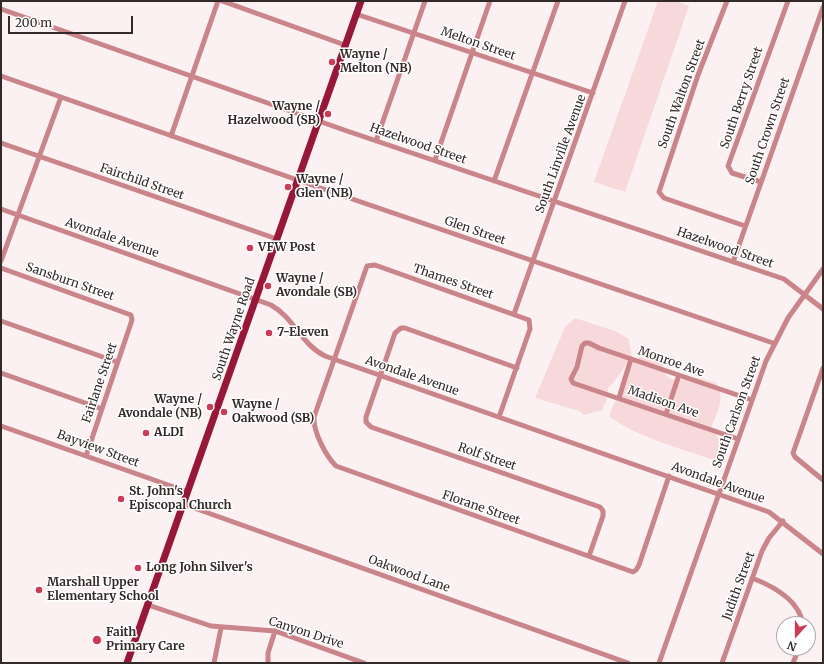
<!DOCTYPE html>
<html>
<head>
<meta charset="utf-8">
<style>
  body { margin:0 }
  #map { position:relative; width:824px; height:664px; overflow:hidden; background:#fcf1f2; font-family:Merriweather,serif }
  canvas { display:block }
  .frame { position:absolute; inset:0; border:2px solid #332929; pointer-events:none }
  .north { position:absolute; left:776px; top:616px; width:40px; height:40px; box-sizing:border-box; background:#fff; border:1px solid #ada9a9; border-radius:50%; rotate:201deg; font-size:11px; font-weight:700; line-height:16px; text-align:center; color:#332929 }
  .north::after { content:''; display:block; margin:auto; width:14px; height:18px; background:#cb3b58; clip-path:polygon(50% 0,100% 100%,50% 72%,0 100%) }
  .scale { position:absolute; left:8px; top:16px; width:125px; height:18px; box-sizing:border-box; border:2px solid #332929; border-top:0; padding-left:5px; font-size:12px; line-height:14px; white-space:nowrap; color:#332929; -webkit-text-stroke:3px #fff; paint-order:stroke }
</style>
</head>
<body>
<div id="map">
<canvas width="824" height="664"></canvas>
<div class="frame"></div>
<div class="north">N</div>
<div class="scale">200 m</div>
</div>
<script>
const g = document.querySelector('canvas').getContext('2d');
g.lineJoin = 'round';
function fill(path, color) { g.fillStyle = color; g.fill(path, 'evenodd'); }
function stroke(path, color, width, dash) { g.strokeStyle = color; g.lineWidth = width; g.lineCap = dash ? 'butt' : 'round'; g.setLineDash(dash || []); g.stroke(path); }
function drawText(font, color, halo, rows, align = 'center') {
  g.font = font + ' Merriweather,serif'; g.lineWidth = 3; g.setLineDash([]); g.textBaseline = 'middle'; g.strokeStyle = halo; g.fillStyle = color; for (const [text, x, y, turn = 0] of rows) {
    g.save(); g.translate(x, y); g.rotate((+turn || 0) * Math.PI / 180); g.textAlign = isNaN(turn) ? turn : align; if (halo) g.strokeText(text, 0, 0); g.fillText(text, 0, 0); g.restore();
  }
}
fill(new Path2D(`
  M658,1H676L689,6L625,192L594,182Z
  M575,318L615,331L629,339L632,358C623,367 618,379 608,388L607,399L602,410L584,415L579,411L535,398L565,327Z
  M654,353H660C663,360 662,372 668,377C676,384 689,378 697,378C700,378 710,382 715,382C727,399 717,411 711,428L722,443L716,461C681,448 641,439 610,417C610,409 614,406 616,399C626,370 621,362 654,353Z`), '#f8d9db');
stroke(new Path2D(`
  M222,1L345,45
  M727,1L698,75L659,192L664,198L745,226
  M1,9L347,131L784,279L823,309
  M356,14L593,93
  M1,76L326,190L773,343
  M171,136L218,1
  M376,141L425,1
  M1,143L277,239
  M435,160L490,1
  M494,181L558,1
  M761,182L732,173L728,166L788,1
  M1,209L271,305C294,318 301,344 325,356L769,512L823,554
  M1,261L61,97
  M733,262L823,7
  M1,268L131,315L132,320L86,456
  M514,314L625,1
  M1,321L117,362
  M517,368L405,328H401L395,333L366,417V422L371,427L600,507L603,511V516L589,556
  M823,368L793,453L795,457L823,480
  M1,373L102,409
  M619,398L631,359
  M666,414L679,375
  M499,417L530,329L529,320L375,265L367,266L314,417C313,432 326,456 336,466L633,572L636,570L639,565L669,476
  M1,426L188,492
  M738,439L573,383L571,379L577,367L582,346L585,343H589L599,348L752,400
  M183,504L628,663
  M752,578C773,586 799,600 803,624
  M148,605L211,626L275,631L364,663
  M214,663L221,628
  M268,663V653L275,631
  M659,663L766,361L788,318L823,269
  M722,663L762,551L769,538L783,521
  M793,663L799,648`), '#ca858b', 5);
stroke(new Path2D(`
  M127,663L361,1`), '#971738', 7);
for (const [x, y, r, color] of [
  [332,62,4,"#cb3b58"],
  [328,114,4,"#cb3b58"],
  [288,187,4,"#cb3b58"],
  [250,248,4,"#cb3b58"],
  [268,286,4,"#cb3b58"],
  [269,333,4,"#cb3b58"],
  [210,407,4,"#cb3b58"],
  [224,412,4,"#cb3b58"],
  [146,433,4,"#cb3b58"],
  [121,499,4,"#cb3b58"],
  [138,568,4,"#cb3b58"],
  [39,590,4,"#cb3b58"],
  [97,640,5,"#cb3b58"]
]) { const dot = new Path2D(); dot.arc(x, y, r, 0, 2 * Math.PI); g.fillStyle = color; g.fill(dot); stroke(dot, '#fff', 1.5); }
drawText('12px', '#332929', '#fff', [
  ["Melton Street",478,44,19],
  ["South Walton Street",682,94,-70],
  ["South Berry Street",742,98,-71],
  ["South Crown Street",768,131,-71],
  ["Hazelwood Street",418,144,19],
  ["South Linville Avenue",561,154,-70],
  ["Fairchild Street",142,182,19],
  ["Glen Street",475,231,19],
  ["Avondale Avenue",112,238,19],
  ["Hazelwood Street",725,248,19],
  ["Sansburn Street",70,282,19],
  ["Thames Street",453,282,19],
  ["South Wayne Road",234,329,-71],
  ["Monroe Ave",671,362,19],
  ["Avondale Avenue",412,376,19],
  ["Fairlane Street",100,383,-71],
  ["Madison Ave",663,402,19],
  ["South Carlson Street",737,412,-70],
  ["Bayview Street",98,449,20],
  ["Rolf Street",487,457,19],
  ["Avondale Avenue",718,483,20],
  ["Florane Street",481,508,19],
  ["Oakwood Lane",409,574,20],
  ["Judith Street",739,586,-70],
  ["Canyon Drive",306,633,18]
]);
drawText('bold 12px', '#332929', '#fff', [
  ["Wayne /",340,55],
  ["Melton (NB)",340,69],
  ["Wayne /",320,107,"right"],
  ["Hazelwood (SB)",320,121,"right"],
  ["Wayne /",296,180],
  ["Glen (NB)",296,194],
  ["VFW Post",258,248],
  ["Wayne /",276,279],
  ["Avondale (SB)",276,293],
  ["7-Eleven",277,333],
  ["Wayne /",202,400,"right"],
  ["Avondale (NB)",202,414,"right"],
  ["Wayne /",232,405],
  ["Oakwood (SB)",232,419],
  ["ALDI",154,433],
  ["St. John's",129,492],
  ["Episcopal Church",129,506],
  ["Long John Silver's",146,568],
  ["Marshall Upper",47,583],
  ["Elementary School",47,597],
  ["Faith",106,633],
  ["Primary Care",106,647]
], 'left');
</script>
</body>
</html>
